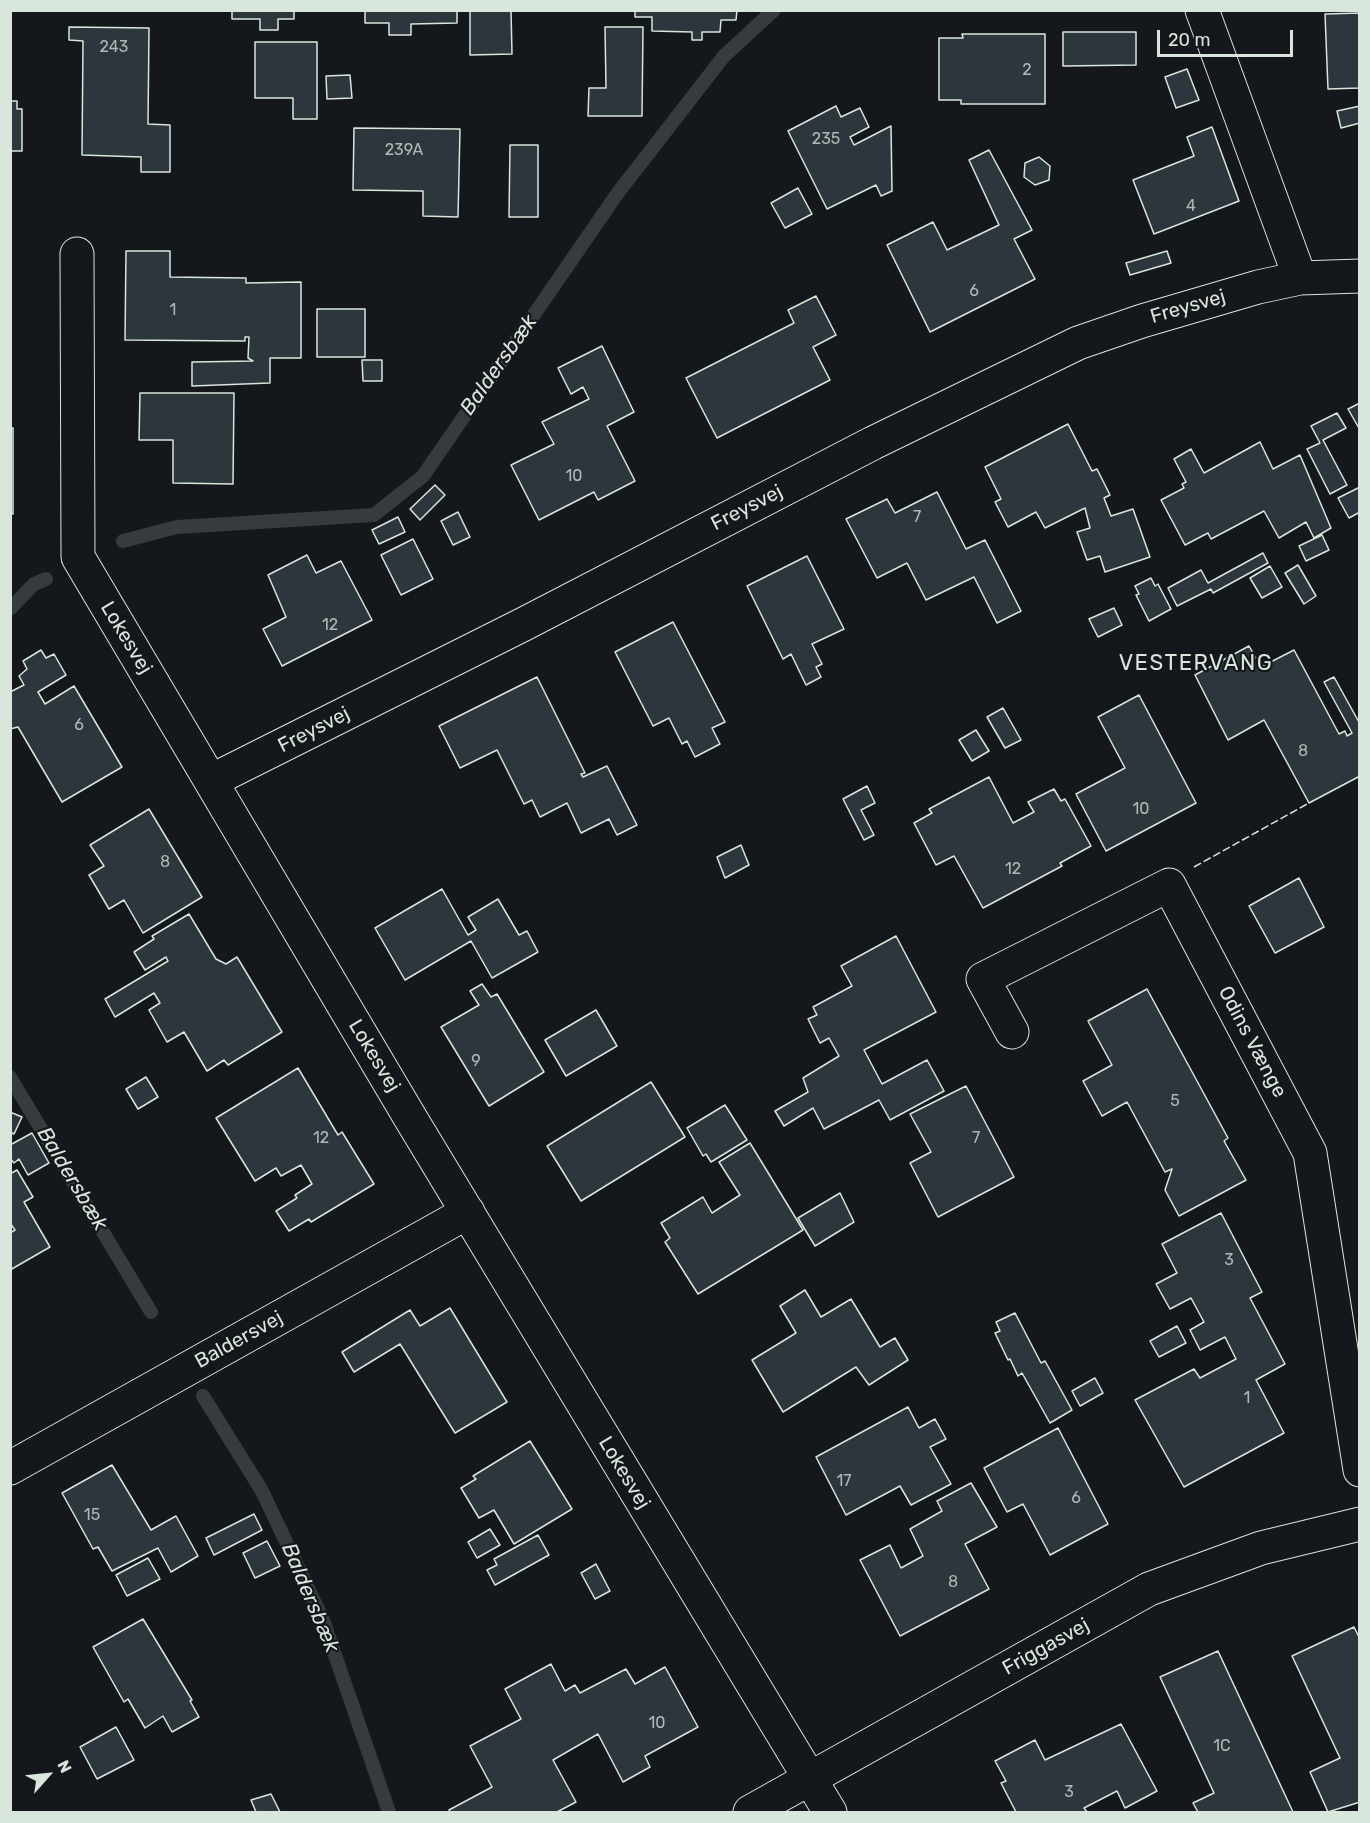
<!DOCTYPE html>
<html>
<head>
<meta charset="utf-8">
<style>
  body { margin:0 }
  #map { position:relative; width:1370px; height:1823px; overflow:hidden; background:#14181c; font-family:Rubik,sans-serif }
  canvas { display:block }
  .frame { position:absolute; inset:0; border:12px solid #d8e6dc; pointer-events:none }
  .north { position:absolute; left:18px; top:1745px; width:60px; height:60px; -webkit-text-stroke:4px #14181c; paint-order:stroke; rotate:63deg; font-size:16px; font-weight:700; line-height:24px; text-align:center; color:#d8e6dc }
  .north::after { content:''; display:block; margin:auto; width:21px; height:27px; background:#d8e6dc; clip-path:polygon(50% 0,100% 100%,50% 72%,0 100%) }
  .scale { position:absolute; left:1157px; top:30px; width:136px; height:27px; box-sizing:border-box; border:3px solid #d8e6dc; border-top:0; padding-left:8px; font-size:18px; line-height:21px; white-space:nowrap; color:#d8e6dc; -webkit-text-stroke:4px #14181c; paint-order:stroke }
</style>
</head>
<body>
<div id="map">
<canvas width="1370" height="1823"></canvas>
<div class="frame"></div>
<div class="north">N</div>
<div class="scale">20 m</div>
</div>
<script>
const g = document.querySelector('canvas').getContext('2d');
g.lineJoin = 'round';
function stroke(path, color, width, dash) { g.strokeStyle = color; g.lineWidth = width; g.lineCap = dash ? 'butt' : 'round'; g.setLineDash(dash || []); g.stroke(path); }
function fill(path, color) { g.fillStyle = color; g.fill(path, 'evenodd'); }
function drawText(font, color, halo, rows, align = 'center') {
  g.font = font + ' Rubik,sans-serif'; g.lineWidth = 4.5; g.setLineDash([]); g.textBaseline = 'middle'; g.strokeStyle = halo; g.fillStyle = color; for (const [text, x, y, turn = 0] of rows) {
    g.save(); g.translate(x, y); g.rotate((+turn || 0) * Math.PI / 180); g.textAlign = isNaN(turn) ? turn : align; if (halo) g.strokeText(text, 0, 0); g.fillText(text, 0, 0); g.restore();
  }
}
stroke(new Path2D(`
  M123,541L177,527L374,515L423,476L617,194L724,56L774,10
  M10,609L34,584L46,579
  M10,1077L151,1312
  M203,1396L262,1491L323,1620L389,1812`), '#363b3e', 14);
const building = new Path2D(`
  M232,10H294V19H278V30H260V19H232Z
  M365,10H457V23L411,24V35H389V23H365Z
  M470,10H511L512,54L470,55Z
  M635,10H737L736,20H721L720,32H702V40H692V32L652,31V17H635Z
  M1360,13V88L1328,89L1325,14Z
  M69,27L149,28L148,124L170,125V172H141V157L82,155L83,41L69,40Z
  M605,27H643L642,116H588L589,88H606Z
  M1063,32H1136V65L1063,66Z
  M962,34H1045V104H961V100H939V38H963Z
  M255,42H317V119H293V98H255Z
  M1187,69L1199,100L1176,108L1165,77Z
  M350,75L352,98L327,99L326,76Z
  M10,101H17V109H22V151H10Z
  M836,106L841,117L860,108L869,127L850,137L854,145L891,126L892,191L881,196L876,185L827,209L788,131Z
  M1360,106V123L1341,128L1337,111Z
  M1212,127L1239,201L1154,234L1133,180L1194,156L1187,137Z
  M354,128L460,129L458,217L423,216V191L353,190Z
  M510,145H538V217H509Z
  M989,150L1032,230L1014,239L1035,279L930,332L887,245L933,222L947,250L999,225L969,160Z
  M1039,157L1050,166L1049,180L1035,185L1024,177L1025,163Z
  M798,188L812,214L785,228L771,203Z
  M126,251H170V277L246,278V283L301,282V358H270V383L192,386V362L253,361L248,358L249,337H245V341L125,340Z
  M1167,251L1171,263L1130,275L1126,263Z
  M816,296L836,335L813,347L830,380L717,438L686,378L794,323L788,310Z
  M317,309H365V357H317Z
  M602,346L634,412L607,426L635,481L598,500L594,492L539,520L511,465L554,444L542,422L589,399L583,387L571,394L558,368Z
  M362,360H382V381H363Z
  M140,393H234L233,484L173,483V440H139Z
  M1360,403V430L1348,409Z
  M1337,413L1346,428L1323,440L1347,485L1330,494L1307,449L1320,443L1311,426Z
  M1068,424L1092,471L1097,469L1110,495L1104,498L1111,516L1133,509L1150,557L1105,572L1100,556L1087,560L1077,532L1090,528L1085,508L1045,528L1036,512L1008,527L995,502L1001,499L985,467Z
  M10,428H13V514H10Z
  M1260,442L1273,469L1300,455L1331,528L1314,538L1306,522L1279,538L1264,511L1211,539L1208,533L1185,545L1161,500L1184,488L1182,484L1186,482L1174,459L1191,449L1204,473Z
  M435,485L445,495L420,520L410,509Z
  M1360,487V512L1349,518L1338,498Z
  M937,492L966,549L985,540L1021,611L997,623L974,577L926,600L907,563L877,578L846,519L887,499L895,513Z
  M458,512L470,537L453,545L441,521Z
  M398,517L405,532L379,544L372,530Z
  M1322,535L1329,550L1306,561L1299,546Z
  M413,539L433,579L401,595L381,555Z
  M1263,553L1268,563L1213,593L1211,589L1177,606L1168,588L1201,570L1208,583Z
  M307,555L316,573L341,561L372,620L282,666L263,629L286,617L268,575Z
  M807,556L844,629L812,644L822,664L816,667L821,677L806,685L791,654L783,659L747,586Z
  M1298,565L1316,596L1304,604L1285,573Z
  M1270,566L1282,587L1262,598L1250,578Z
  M1151,578L1155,586L1158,584L1171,609L1149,621L1136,595L1139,594L1135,586Z
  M1114,608L1122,625L1098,637L1089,619Z
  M673,622L725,722L712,728L720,744L695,757L687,741L682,744L669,718L653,726L615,652Z
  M1249,646L1261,667L1294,650L1339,734L1345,731L1347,736L1352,733L1324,682L1334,677L1360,724V776L1309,803L1264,720L1228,740L1195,675Z
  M41,650L46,658L54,654L66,675L38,692L45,704L74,686L122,767L62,802L18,727L10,729V692L24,685L19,676L27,669L23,661Z
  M537,677L585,773L581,774L583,777L607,766L637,825L617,835L609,819L581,833L567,803L540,817L532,800L524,804L497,750L460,768L439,726Z
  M1139,695L1196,803L1106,851L1076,794L1125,768L1098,717Z
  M1003,708L1021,740L1005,748L987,717Z
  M976,730L989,751L972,761L959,740Z
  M989,777L1013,823L1034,812L1028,802L1054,789L1061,801L1065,799L1091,846L1060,863L1062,866L983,908L954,856L936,865L914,823L932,813L929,809Z
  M867,786L875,803L861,810L874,835L864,840L843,799Z
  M149,809L202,897L143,933L124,900L109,909L89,875L104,866L90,845Z
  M741,845L749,865L725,878L717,857Z
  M1299,878L1324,927L1275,953L1249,906Z
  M442,889L468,935L476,930L468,917L498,899L519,935L527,931L538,952L492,978L471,941L405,980L375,928Z
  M189,914L216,959L226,964L237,957L282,1032L228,1065L224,1060L207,1071L184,1032L167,1042L149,1010L160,1003L154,993L115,1017L105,999L168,961L166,957L145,970L134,952L154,939L152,936Z
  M896,936L936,1012L864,1050L882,1084L927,1060L944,1091L890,1120L879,1100L824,1129L813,1108L784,1126L775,1111L808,1092L803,1078L839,1056L829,1038L820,1043L808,1019L817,1015L813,1007L852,986L841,966Z
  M482,984L491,997L497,994L544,1072L489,1106L441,1027L479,1005L470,991Z
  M1147,989L1228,1138L1224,1141L1246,1180L1179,1216L1165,1190L1172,1169L1165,1172L1127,1102L1102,1116L1083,1081L1112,1065L1088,1021Z
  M596,1010L617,1046L566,1076L545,1040Z
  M298,1068L338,1135L342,1132L374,1184L311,1222L309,1219L289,1231L276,1211L297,1198L295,1195L312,1184L301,1165L281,1176L276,1168L255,1181L216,1118Z
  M146,1077L158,1097L138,1109L126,1089Z
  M651,1082L685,1137L581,1201L547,1146Z
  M966,1086L1014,1177L938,1217L910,1163L931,1152L910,1114Z
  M725,1105L747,1140L711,1162L706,1154L703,1156L687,1128Z
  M10,1112L22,1117L14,1134L10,1132Z
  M32,1133L49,1163L28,1175L19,1159L14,1163L10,1158V1145Z
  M750,1143L803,1230L698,1294L665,1242L670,1238L661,1223L703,1197L712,1213L740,1195L719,1162Z
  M17,1170L33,1197L24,1202L50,1247L10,1270V1233L15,1230L10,1223V1174Z
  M840,1193L854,1222L815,1246L798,1218Z
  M1221,1213L1262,1292L1250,1298L1285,1364L1256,1380L1284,1433L1184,1487L1135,1400L1194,1369L1200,1378L1236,1359L1225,1337L1200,1350L1190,1330L1204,1322L1191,1298L1170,1309L1156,1284L1177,1273L1162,1244Z
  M805,1290L821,1317L851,1299L880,1347L895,1338L908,1360L869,1385L856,1367L783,1412L752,1360L796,1333L780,1306Z
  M450,1308L507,1402L455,1433L400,1344L354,1372L342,1352L410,1310L420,1326Z
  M1015,1313L1041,1363L1045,1361L1072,1410L1050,1423L1022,1373L1018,1376L1010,1359L1008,1360L995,1333L1000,1331L996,1322Z
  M1177,1326L1186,1343L1159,1357L1150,1341Z
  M1095,1378L1103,1393L1080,1406L1072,1391Z
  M908,1407L919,1428L935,1419L946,1439L930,1447L951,1484L911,1505L900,1486L846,1515L816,1457Z
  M1058,1428L1108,1524L1050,1555L1023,1504L1007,1512L984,1468Z
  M530,1441L572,1509L514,1544L494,1510L479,1518L461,1488L476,1479L473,1476Z
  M112,1465L151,1530L176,1516L198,1556L171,1572L158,1548L112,1571L98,1547L93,1549L62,1493Z
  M971,1483L997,1527L965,1544L989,1589L900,1636L860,1560L890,1545L901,1568L923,1556L910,1529L942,1511L937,1501Z
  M254,1514L262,1530L214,1555L206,1538Z
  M490,1529L500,1545L477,1558L468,1542Z
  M538,1535L549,1555L495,1585L487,1570L497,1565L494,1559Z
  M267,1541L280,1566L255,1578L243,1553Z
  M148,1558L160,1579L127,1596L116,1575Z
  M596,1564L610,1591L595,1599L581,1573Z
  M143,1619L192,1700L190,1701L199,1717L172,1732L163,1716L145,1728L128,1699L124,1702L93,1647Z
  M1354,1627L1360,1639V1802L1328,1812L1310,1772L1340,1758L1292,1656Z
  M1218,1651L1293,1812H1198L1193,1803L1214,1793L1160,1677Z
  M551,1664L565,1691L575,1685L580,1693L626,1669L635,1684L665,1667L698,1727L645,1756L650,1767L623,1782L598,1734L553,1760L576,1802L557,1812H450L449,1810L492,1787L470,1746L521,1719L505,1689Z
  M1121,1724L1157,1791L1125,1808L1117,1791L1084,1808L1087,1812H1016L1001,1783L1006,1781L995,1761L1035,1740L1045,1760Z
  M116,1727L134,1760L97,1779L80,1747Z
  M271,1794L280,1812H256L251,1800Z`);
fill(building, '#2c363c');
stroke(building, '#d8e6dc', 1.5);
const minor = new Path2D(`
  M1202,10L1300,278
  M77,254L78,557L411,1119L830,1812
  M211,781L524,624L873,443L1078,343L1142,321L1258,287L1300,278L1360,276
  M1012,1032L983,979L1169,885L1310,1153L1360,1470
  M10,1468L468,1212
  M750,1812L1149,1589L1261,1548L1360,1524`);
stroke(minor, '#d8e6dc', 35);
stroke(minor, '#14181c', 33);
stroke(new Path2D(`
  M1194,867L1309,803`), '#d8e6dc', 1.5, [8, 3]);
drawText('16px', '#adbab4', null, [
  ["243",114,47],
  ["2",1027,70],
  ["235",826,139],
  ["239A",404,150],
  ["4",1191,206],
  ["6",974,291],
  ["1",173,310],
  ["10",574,476],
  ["7",917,517],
  ["12",330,625],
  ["6",79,725],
  ["8",1303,751],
  ["10",1141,809],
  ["8",165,862],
  ["12",1013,869],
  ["9",476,1061],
  ["5",1175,1101],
  ["12",321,1138],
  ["7",976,1138],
  ["3",1229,1260],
  ["1",1247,1398],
  ["17",844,1481],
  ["6",1076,1498],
  ["15",92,1515],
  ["8",953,1582],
  ["10",657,1723],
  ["1C",1222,1746],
  ["3",1069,1792]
]);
drawText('20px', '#d8e6dc', '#14181c', [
  ["Freysvej",1188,307,-16],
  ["Freysvej",747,508,-27],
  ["Lokesvej",126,638,59],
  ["Freysvej",314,730,-27],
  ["Odins Vænge",1252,1042,62],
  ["Lokesvej",374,1056,59],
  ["Baldersvej",239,1340,-29],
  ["Lokesvej",624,1473,59],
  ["Friggasvej",1046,1647,-29]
]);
drawText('italic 21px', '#d8e6dc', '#14181c', [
  ["Baldersbæk",499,365,-55],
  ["Baldersbæk",72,1179,59],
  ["Baldersbæk",310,1598,67]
]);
g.letterSpacing = '1.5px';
drawText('22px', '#d8e6dc', '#14181c', [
  ["VESTERVANG",1196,664]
]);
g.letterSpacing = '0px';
</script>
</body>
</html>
